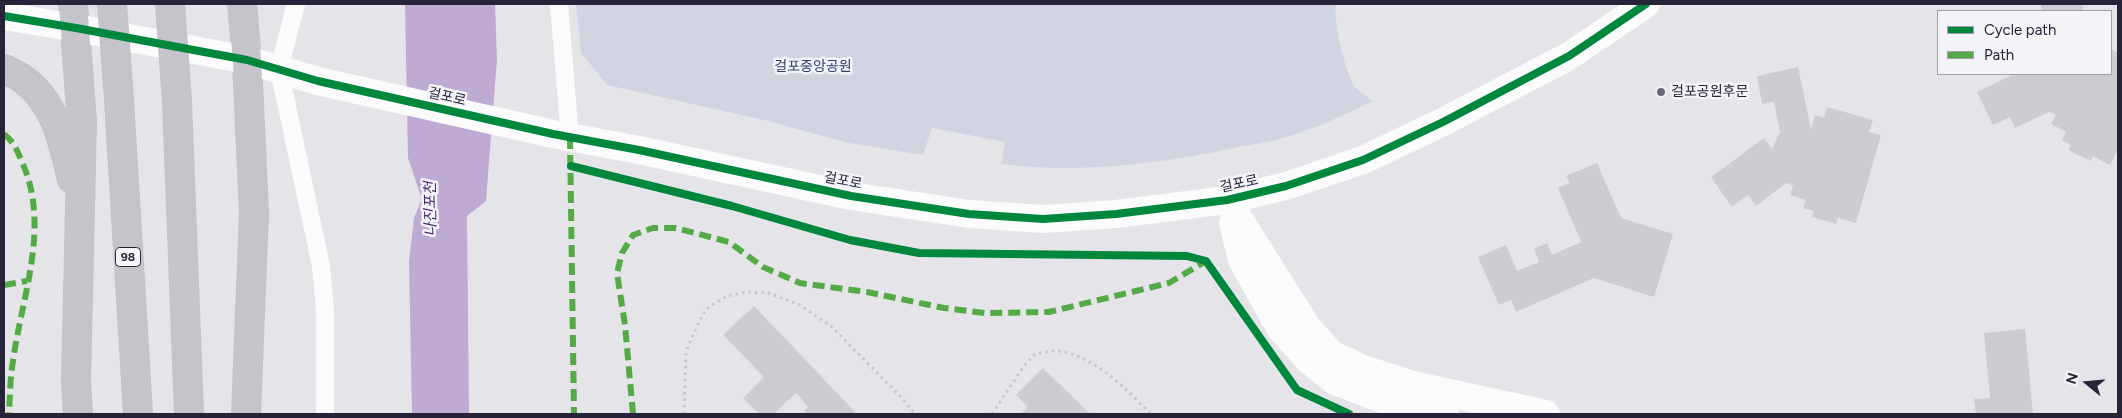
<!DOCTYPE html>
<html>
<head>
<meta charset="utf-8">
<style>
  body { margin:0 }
  #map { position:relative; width:2122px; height:418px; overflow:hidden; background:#e5e5e9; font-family:Figtree,sans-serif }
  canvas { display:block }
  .frame { position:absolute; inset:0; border:5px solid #27243a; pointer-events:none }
  .legend { position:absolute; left:1937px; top:10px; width:175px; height:65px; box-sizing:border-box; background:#f3f4f8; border:1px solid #a1a1ac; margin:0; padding:6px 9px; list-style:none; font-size:15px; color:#27243a }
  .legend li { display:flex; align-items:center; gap:10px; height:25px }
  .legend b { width:25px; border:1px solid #a1a1ac }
  .north { position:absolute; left:2062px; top:358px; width:50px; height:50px; -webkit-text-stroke:4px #f3f4f8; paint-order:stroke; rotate:287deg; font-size:14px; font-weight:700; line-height:20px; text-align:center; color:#27243a }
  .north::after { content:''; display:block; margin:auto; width:18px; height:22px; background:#27243a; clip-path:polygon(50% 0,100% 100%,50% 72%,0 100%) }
</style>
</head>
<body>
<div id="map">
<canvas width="2122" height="418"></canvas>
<div class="frame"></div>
<ul class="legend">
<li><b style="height:6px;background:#00873e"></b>Cycle path</li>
<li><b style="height:6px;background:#53aa46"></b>Path</li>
</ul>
<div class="north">N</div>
</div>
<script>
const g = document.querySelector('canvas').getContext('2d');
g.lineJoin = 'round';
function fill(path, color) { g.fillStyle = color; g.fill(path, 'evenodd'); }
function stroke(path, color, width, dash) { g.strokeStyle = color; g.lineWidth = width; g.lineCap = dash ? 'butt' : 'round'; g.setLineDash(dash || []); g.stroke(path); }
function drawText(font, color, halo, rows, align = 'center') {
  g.font = font + ' Figtree,"Noto Sans KR",sans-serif'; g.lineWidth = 5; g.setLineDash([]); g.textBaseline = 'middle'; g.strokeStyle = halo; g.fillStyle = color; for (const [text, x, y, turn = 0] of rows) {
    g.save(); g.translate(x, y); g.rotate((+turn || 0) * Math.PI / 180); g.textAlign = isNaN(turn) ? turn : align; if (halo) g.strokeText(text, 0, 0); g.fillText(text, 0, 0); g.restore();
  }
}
fill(new Path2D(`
  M576,4H1336C1333,20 1345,73 1355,87C1359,92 1368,97 1373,101C1346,114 1319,127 1290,136C1272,142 1252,144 1234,148C1157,164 1079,174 1001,164L1005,142L932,128L923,155L849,143L764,120L607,85L581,53Z`), '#d0d5e1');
fill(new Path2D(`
  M405,4H495L497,59L486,201L467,216L469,414H412L409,261L414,218L422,199L408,158Z`), '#bfaad3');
fill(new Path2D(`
  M2041,4H2083V11H2041Z
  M2111,49L2118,53V149L2110,165L2093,156L2091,161L2068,150L2071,145L2062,140L2066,132L2051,124L2056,115L2049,112L2015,128L2010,117L1993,125L1977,92L2014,74H2041L2042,76L2044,74H2111Z
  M1798,67L1811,129L1815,115L1824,118L1827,107L1873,120L1869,132L1881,135L1856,223L1838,218L1836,224L1812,217L1814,211L1803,208L1806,200L1790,195L1793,185L1786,183L1756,206L1748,195L1732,207L1711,177L1764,138L1772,149L1780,132L1774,102L1762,104L1757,76Z
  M1597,163L1621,218L1673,234L1654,297L1594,278L1516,312L1511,300L1499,305L1478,257L1506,245L1517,271L1539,262L1534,249L1547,243L1552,255L1581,242L1558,188L1570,183L1566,176Z
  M754,306L857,414H807L804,411L808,407L796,393L774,414H759L743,398L764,377L723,335Z
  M2025,329L2033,414H1976L1974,399L1990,398L1984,333Z
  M1043,368L1090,414H1021L1028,407L1016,395Z`), '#cdcdd1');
const trunk = new Path2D(`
  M73,4L82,121L76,381L78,414
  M242,4L247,60L254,213L246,414
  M4,69C10,72 18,75 24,80C56,103 63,144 72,179
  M119,100L138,414
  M177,101L189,414`);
stroke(trunk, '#c2c1c8', 30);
stroke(new Path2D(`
  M684,414L686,352L696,328L706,309L727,296L746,292L769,293L800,305L832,327L903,399L915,414
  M992,414L1024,366L1035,354C1043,353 1052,350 1059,351C1096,357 1126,389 1151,414`), '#c6c6cc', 3, [2.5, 4]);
stroke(new Path2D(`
  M296,4L279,69L321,266L325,310V414
  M559,4L570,137`), '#fbfbfc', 18);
stroke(new Path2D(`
  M4,16L76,28L247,60L318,81L553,134L639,150L851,196L969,214L1043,219L1116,214L1227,200L1286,186L1363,160L1443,122L1569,56L1646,4
  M1227,200L1307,327L1331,354L1363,369L1417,386L1546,414
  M1233,223L1242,260L1281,329L1310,361L1335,381L1382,399L1445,414`), '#fbfbfc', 28);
stroke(trunk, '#c6c4cb', 28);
const trunkBridge = new Path2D(`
  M112,4L119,100
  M170,4L177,101`);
stroke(trunkBridge, '#c2c1c8', 30, []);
stroke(trunkBridge, '#c6c4cb', 28);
stroke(new Path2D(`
  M4,134C14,142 17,150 22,162C51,226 22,295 13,361C10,378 10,397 9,414
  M570,137L574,414
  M4,285L27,281
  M633,414L625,325L617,273L622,253L633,235L653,228H676L729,242L763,267L800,283L867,292L944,308L985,313L1049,312L1169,283L1206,261`), '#53aa46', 6, [12, 6]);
stroke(new Path2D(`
  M4,16L76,28L247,60L318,81L553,134L639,150L851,196L969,214L1043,219L1116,214L1227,200L1286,186L1363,160L1443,122L1569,56L1646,4
  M571,166L732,206L850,240L919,253L1187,256L1206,261L1297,390L1349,414`), '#00873e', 8);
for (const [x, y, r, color] of [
  [1661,92,5,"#6a6877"]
]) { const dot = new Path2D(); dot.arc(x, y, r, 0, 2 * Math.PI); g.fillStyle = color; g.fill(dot); stroke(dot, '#f3f4f8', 2); }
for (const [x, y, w] of [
  [128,257,25]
]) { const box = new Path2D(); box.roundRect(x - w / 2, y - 9.5, w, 19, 4); g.fillStyle = '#f3f4f8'; g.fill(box); stroke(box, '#27243a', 1); }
drawText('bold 12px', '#27243a', null, [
  ["98",128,257]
]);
drawText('14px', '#33416d', '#f3f4f8', [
  ["걸포중앙공원",813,67]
]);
drawText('14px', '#27243a', '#f3f4f8', [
  ["걸포공원후문",1671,92]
], 'left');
drawText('14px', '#27243a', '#f3f4f8', [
  ["걸포로",447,97,13],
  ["걸포로",843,181,11],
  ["걸포로",1239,184,-12]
]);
drawText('italic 15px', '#4e2570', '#f3f4f8', [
  ["나진포천",431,209,-91]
]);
</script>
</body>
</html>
